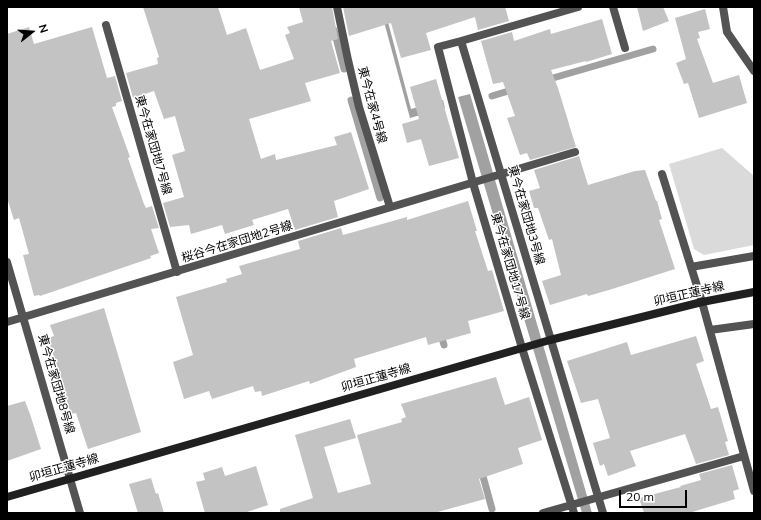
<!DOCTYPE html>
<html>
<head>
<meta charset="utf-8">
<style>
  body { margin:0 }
  #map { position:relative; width:761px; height:520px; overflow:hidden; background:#fff; font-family:Mulish,sans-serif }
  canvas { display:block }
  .frame { position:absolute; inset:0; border:8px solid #000; pointer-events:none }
  .north { position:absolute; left:12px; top:12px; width:40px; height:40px; -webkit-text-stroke:3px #fff; paint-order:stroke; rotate:73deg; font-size:11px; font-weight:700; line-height:16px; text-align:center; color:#000 }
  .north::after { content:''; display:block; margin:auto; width:14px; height:18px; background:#000; clip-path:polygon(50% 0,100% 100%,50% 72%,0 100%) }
  .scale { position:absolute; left:619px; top:490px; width:68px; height:18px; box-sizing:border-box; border:2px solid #000; border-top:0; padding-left:5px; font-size:12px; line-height:14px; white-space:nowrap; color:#000; -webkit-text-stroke:3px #fff; paint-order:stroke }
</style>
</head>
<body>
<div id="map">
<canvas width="761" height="520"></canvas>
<div class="frame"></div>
<div class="north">N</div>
<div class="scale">20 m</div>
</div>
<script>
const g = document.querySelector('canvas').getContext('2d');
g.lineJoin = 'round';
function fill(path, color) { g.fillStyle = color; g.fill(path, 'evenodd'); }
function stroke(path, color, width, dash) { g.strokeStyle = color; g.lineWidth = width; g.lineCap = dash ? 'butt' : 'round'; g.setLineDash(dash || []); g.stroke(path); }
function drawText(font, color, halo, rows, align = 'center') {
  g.font = font + ' Mulish,"Noto Sans JP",sans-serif'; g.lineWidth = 3; g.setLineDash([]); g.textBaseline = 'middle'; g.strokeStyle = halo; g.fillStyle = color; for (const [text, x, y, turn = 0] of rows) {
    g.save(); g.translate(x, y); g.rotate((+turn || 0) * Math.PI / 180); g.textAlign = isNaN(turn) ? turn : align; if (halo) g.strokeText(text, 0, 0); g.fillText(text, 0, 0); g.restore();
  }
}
fill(new Path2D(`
  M722,148L754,176V245L704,255L694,249L669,164Z`), '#dadada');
fill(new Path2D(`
  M380,7H384L411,109L443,100L445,108L410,118Z
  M470,94L592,513H582L458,97Z`), '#a1a1a1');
stroke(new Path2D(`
  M334,30L344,69
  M546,80L653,49
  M492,96L515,89
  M351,100L380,198
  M440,332L444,345
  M481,469L492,509`), '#a1a1a1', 7);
fill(new Path2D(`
  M143,7H218L227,35L246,28L260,70L294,59L285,35L290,33L287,27L303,22L299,7H332L338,39L331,41L340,73L305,83L311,101L249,119L261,159L275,154L276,160L337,145L334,137L351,132L369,189L334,201L338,217L295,230L288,209L252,220L254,225L225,234L222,225L191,234L189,225L170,227L163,203L184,197L172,155L185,151L175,116L164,119L154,91L133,98L126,73L158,64L157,58L159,57Z
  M343,7H505L509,21L478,30L475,17L426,33L431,50L401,58L391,23L349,36Z
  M637,7H663L669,21L643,31Z
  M705,9L710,29L698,32L700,38L697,39L713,83L739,75L747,103L699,118L688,83L684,84L676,63L686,59L675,18Z
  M602,19L612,54L586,62V61L551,70L558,88L576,147L530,160L527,153L520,155L507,118L515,116L503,82L493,84L481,41L512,32L514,41L550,29L551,34Z
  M29,27L34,44L92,27L107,78L115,76L122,101L116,103V106L112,107L130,157L128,158L144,204L146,208L152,206L159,228L151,229L159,253L150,256L151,258L40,296L39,295L34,296L23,255L29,254L19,218L14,220L7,198V34Z
  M436,79L459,158L429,166L421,139L407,143L402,124L419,119L410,87Z
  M579,156L588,185L635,171L645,170L656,201H657L662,219L659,220L675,269L609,290L588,296L587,294L550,305L542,281L561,275L552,239L549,240L538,208H534L529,191L540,188L534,170Z
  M468,201L477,231H475L488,271L492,270L504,311L468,321L471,333L428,345L426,337L354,359L356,367L310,384L309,381L262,396L261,391L255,392L253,386L212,399L209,391L184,399L173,362L193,355L176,297L227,282L226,279L242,274L239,266L300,249L298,241L341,228L343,235L407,217V220Z
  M104,308L141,432L88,449L76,413L71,414L48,338L54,336L50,325Z
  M696,336L704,361L696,364L711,409L718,407L728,441L725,442L729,455L696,464L685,434L630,451L636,466L608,476L604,464L600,466L593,443L610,438L598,399L581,403L567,361L627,342L631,355Z
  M496,377L505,405L529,397L542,440L518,448L523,464L479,479L485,499L434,513H280V509L313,498L295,435L350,419L356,438L324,447L338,493L371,484L357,435L402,422L401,419L406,417L401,404Z
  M25,401L31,417L41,449L7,461V406Z
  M732,465L739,489L733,491L735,499L689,513H644L639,498L681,487L680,486L701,480L699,474Z
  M256,466L268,505L244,513H205L196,482L205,480L203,473L222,467L225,476Z
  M151,478L156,494L158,493L164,513H138L129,484Z`), '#c3c3c3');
stroke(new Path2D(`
  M337,7L348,60L359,107L390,207
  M578,7L461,41L603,513
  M613,7L625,48
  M723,7L727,32L754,71
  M106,25L177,272
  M461,41L438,47L473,183L522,348L574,513
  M662,174L702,302L754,491
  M7,262L80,513
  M691,267L754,256
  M7,322L575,152
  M710,330L754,324
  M543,513L744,456`), '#535353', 8);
stroke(new Path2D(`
  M7,497L550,340L702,302L754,292`), '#202020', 8);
drawText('12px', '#000', '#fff', [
  ["東今在家4号線",372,105,75],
  ["東今在家団地7号線",153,145,74],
  ["東今在家団地3号線",526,215,74],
  ["桜谷今在家団地2号線",237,242,-17],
  ["東今在家団地17号線",510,266,74],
  ["卯垣正蓮寺線",689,294,-13],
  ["卯垣正蓮寺線",376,378,-16],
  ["東今在家団地8号線",56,384,74],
  ["卯垣正蓮寺線",64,468,-16]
]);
</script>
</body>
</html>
